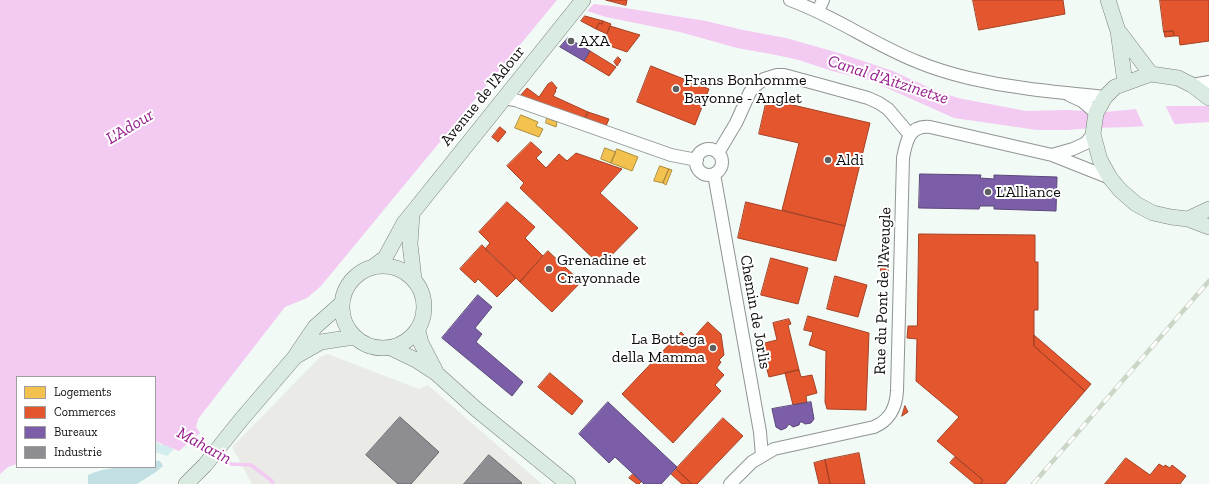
<!DOCTYPE html>
<html>
<head>
<meta charset="utf-8">
<style>
  body { margin:0 }
  #map { position:relative; width:1209px; height:484px; overflow:hidden; background:#f2faf6; font-family:"Zilla Slab",serif }
  canvas { display:block }
  .legend { position:absolute; left:16px; top:376px; width:140px; height:92px; box-sizing:border-box; background:#fff; border:1px solid #9e9e9e; margin:0; padding:5px 7px; list-style:none; font-size:12px; color:#0d0d0d }
  .legend li { display:flex; align-items:center; gap:8px; height:20px }
  .legend b { width:20px; border:1px solid #9e9e9e }
</style>
</head>
<body>
<div id="map">
<canvas width="1209" height="484"></canvas>
<ul class="legend">
<li><b style="height:11px;background:#f2c14e"></b>Logements</li>
<li><b style="height:11px;background:#e4572e"></b>Commerces</li>
<li><b style="height:11px;background:#7b5ea7"></b>Bureaux</li>
<li><b style="height:11px;background:#8d8d92"></b>Industrie</li>
</ul>
</div>
<script>
const g = document.querySelector('canvas').getContext('2d');
g.lineJoin = 'round';
function fill(path, color) { g.fillStyle = color; g.fill(path, 'evenodd'); }
function stroke(path, color, width, dash) { g.strokeStyle = color; g.lineWidth = width; g.lineCap = dash ? 'butt' : 'round'; g.setLineDash(dash || []); g.stroke(path); }
function drawText(font, color, halo, rows, align = 'center') {
  g.font = font + ' "Zilla Slab",serif'; g.lineWidth = 4; g.setLineDash([]); g.textBaseline = 'middle'; g.strokeStyle = halo; g.fillStyle = color; for (const [text, x, y, turn = 0] of rows) {
    g.save(); g.translate(x, y); g.rotate((+turn || 0) * Math.PI / 180); g.textAlign = isNaN(turn) ? turn : align; if (halo) g.strokeText(text, 0, 0); g.fillText(text, 0, 0); g.restore();
  }
}
fill(new Path2D(`
  M328,354L419,389L428,385L542,484H252L232,447L320,357Z`), '#eaebe7');
fill(new Path2D(`
  M155,441L161,445L165,443L174,449L167,456L155,452Z`), '#d3eced');
fill(new Path2D(`
  M155,461H160L163,466L156,472L137,484H88V475C112,465 130,467 155,467Z`), '#c2e0e4');
fill(new Path2D(`
  M0,0H557L321,286L307,298L285,307L198,419L196,427L200,433L179,451L155,441V377H17V464L8,467L0,474Z
  M594,4L619,7L706,21L743,30L786,38L842,54L893,71L934,90L958,98L1026,111L1067,110L1105,112L1169,106H1209V122L1131,127L1093,128L1067,130H1037L954,118L869,80L832,71L799,60L771,54L737,48L680,32L606,17L587,11Z`), '#f2caf2');
fill(new Path2D(`
  M1165,105L1176,127L1145,129L1135,107Z`), '#f2faf6');
const homes = new Path2D(`
  M521,115L538,122L536,126L543,129L539,137L515,128Z
  M547,118L557,122L556,127L546,123Z
  M605,148L616,152L611,163L601,159Z
  M617,149L638,157L632,171L611,163Z
  M660,166L669,169L663,183L654,181Z
  M669,169L672,170L666,185L663,183Z`);
fill(homes, '#f2c14e');
stroke(homes, '#ad8b3a', 1);
const shops = new Path2D(`
  M606,0H627L626,5Z
  M973,0H1063L1065,14L979,30Z
  M1160,0H1209V41L1180,45L1179,36H1174L1173,31L1164,32Z
  M585,16L603,21L602,24L599,23L596,29L581,21Z
  M603,21L611,24L607,34L596,29L599,23L602,24Z
  M610,26L640,35L627,52L604,44Z
  M1173,31L1174,36L1165,37L1164,32Z
  M590,51L616,67L609,76L584,61Z
  M618,57L621,60L617,66L614,62Z
  M651,66L709,89L695,125L637,102Z
  M552,82L557,88L555,90L556,91L553,96L588,112L585,120L520,96L527,88L539,97L548,84Z
  M767,99L870,123L845,226L782,210L799,143L759,134Z
  M588,112L609,119L606,126L585,118Z
  M500,127L506,132L498,142L492,137Z
  M531,142L542,152L536,158L546,168L559,154L567,161L576,153L622,169L600,193L638,228L601,266L520,188L524,183L507,166Z
  M507,202L535,227L525,238L543,256L520,282L485,249L490,243L479,232Z
  M746,202L845,226L836,261L738,238Z
  M919,234L1035,235V262H1038V310H1034V346L1085,391L1005,484H980L983,480L937,441L959,417L916,381L917,339L907,338L908,326H917Z
  M482,245L516,278L497,297L478,279L475,283L460,269Z
  M548,251L581,282L552,312L520,282Z
  M771,258L808,268L798,304L761,295Z
  M881,266H889L888,274H881Z
  M835,276L867,285L858,317L827,309Z
  M808,316L869,333L866,410L827,409L825,402L826,351L809,345L813,332L804,330Z
  M789,319L791,324L788,325L799,370L769,377L760,344L777,340L773,323Z
  M708,322L721,334L724,355L719,360L721,362L717,368L724,375L715,385L721,391L673,443L622,394L681,332L690,341Z
  M1034,335L1091,384L1085,391L1034,346Z
  M799,370L801,377L812,375L817,393L806,396L807,403L793,405L785,373Z
  M550,373L583,401L572,415L538,387Z
  M905,406L908,412L902,416Z
  M723,418L743,436L697,484H692L676,469Z
  M859,453L865,484H830L825,460Z
  M955,457L983,480L980,484H975L950,463Z
  M1126,458L1150,475L1159,464L1164,467L1165,465L1170,468L1172,465L1186,476L1180,484H1105Z
  M825,460L830,484H819L814,463Z
  M676,469L692,484H682L671,474Z
  M633,474L642,481L639,484H637L629,478Z`);
fill(shops, '#e4572e');
stroke(shops, '#a44124', 1);
const offices = new Path2D(`
  M568,38L590,51L584,61L560,47Z
  M920,174L981,175L980,178L994,179V175L1057,177L1056,211L994,209V206H980L979,209L919,208Z
  M478,295L492,307L475,328L482,334L476,342L523,382L512,396L442,338Z
  M608,402L677,467L661,484H644L615,457L609,463L579,434Z
  M811,402L814,419L811,423L805,424L802,422H800L799,425L793,427L789,424L786,428L781,430L776,427L772,409Z`);
fill(offices, '#7b5ea7');
stroke(offices, '#5a4679', 1);
const industry = new Path2D(`
  M400,417L439,452L411,484H398L366,455Z
  M489,455L522,483L521,484H464Z`);
fill(industry, '#8d8d92');
stroke(industry, '#67676a', 1);
stroke(new Path2D(`
  M190,438L211,452
  M216,456L231,464L251,465L272,481L273,484`), '#f2caf2', 3.5);
const minor = new Path2D(`
  M790,0C835,16 874,45 918,62C949,75 991,84 1024,88C1051,92 1078,94 1105,97
  M818,11L823,0
  M1192,85L1209,82
  M1069,95L1082,101L1096,113
  M504,98L515,100L671,155L697,160
  M696 162a13 13 0 1 1 26 0a13 13 0 1 1-26 0Z
  M718,153L736,123L750,92L755,86L764,79L777,75H784L821,85L868,98L879,103L888,109L910,135
  M1052,155L1073,149L1086,143L1093,134
  M714,174L760,432L762,456
  M730,484L752,462L774,449L874,427C890,420 896,408 897,391L903,158C906,142 909,125 930,127L1052,155L1110,178`);
const major = new Path2D(`
  M1108,0L1118,31L1125,83
  M1120,33L1151,74
  M1209,98L1192,85L1178,78L1151,74L1115,87L1105,97L1096,113L1093,134L1100,160L1110,178L1120,190L1136,204L1153,213L1171,217L1188,219L1209,209
  M412,215L410,244L414,279
  M1188,219L1209,227
  M342 307a41 41 0 1 1 82 0a41 41 0 1 1-82 0Z
  M374,266L385,258L404,223L413,212L583,0
  M418,331L421,343L436,372
  M391,348L416,360L436,373L476,409L568,484
  M298,355L321,342L354,337
  M186,484L205,465L240,421L294,358L315,327L342,303`);
stroke(minor, '#909492', 14);
stroke(major, '#7d817f', 16);
stroke(minor, '#fdfefe', 12);
stroke(major, '#daebe1', 15);
const rail = new Path2D(`
  M1033,484L1209,281`);
stroke(rail, '#ccd6c6', 4.5);
stroke(rail, '#fff', 3, [9]);
for (const [x, y, r, color] of [
  [571,41,4,"#5d605f"],
  [676,89,4,"#5d605f"],
  [828,160,4,"#5d605f"],
  [988,192,4,"#5d605f"],
  [549,269,4,"#5d605f"],
  [713,348,4,"#5d605f"]
]) { const dot = new Path2D(); dot.arc(x, y, r, 0, 2 * Math.PI); g.fillStyle = color; g.fill(dot); stroke(dot, '#fff', 1.5); }
drawText('16px', '#0d0d0d', '#fff', [
  ["AXA",579,41],
  ["Frans Bonhomme",684,80],
  ["Bayonne - Anglet",684,98],
  ["Aldi",836,160],
  ["L'Alliance",996,192],
  ["Grenadine et",557,260],
  ["Crayonnade",557,278],
  ["La Bottega",705,339,"right"],
  ["della Mamma",705,357,"right"]
], 'left');
drawText('16px', '#0d0d0d', '#fff', [
  ["Avenue de l'Adour",483,96,-51],
  ["Rue du Pont de l'Aveugle",883,291,-88],
  ["Chemin de Jorlis",755,312,80]
]);
drawText('italic 17px', '#961f8c', '#fff', [
  ["Canal d'Aitzinetxe",888,80,18],
  ["L'Adour",130,127,-31],
  ["Maharin",204,446,29]
]);
</script>
</body>
</html>
